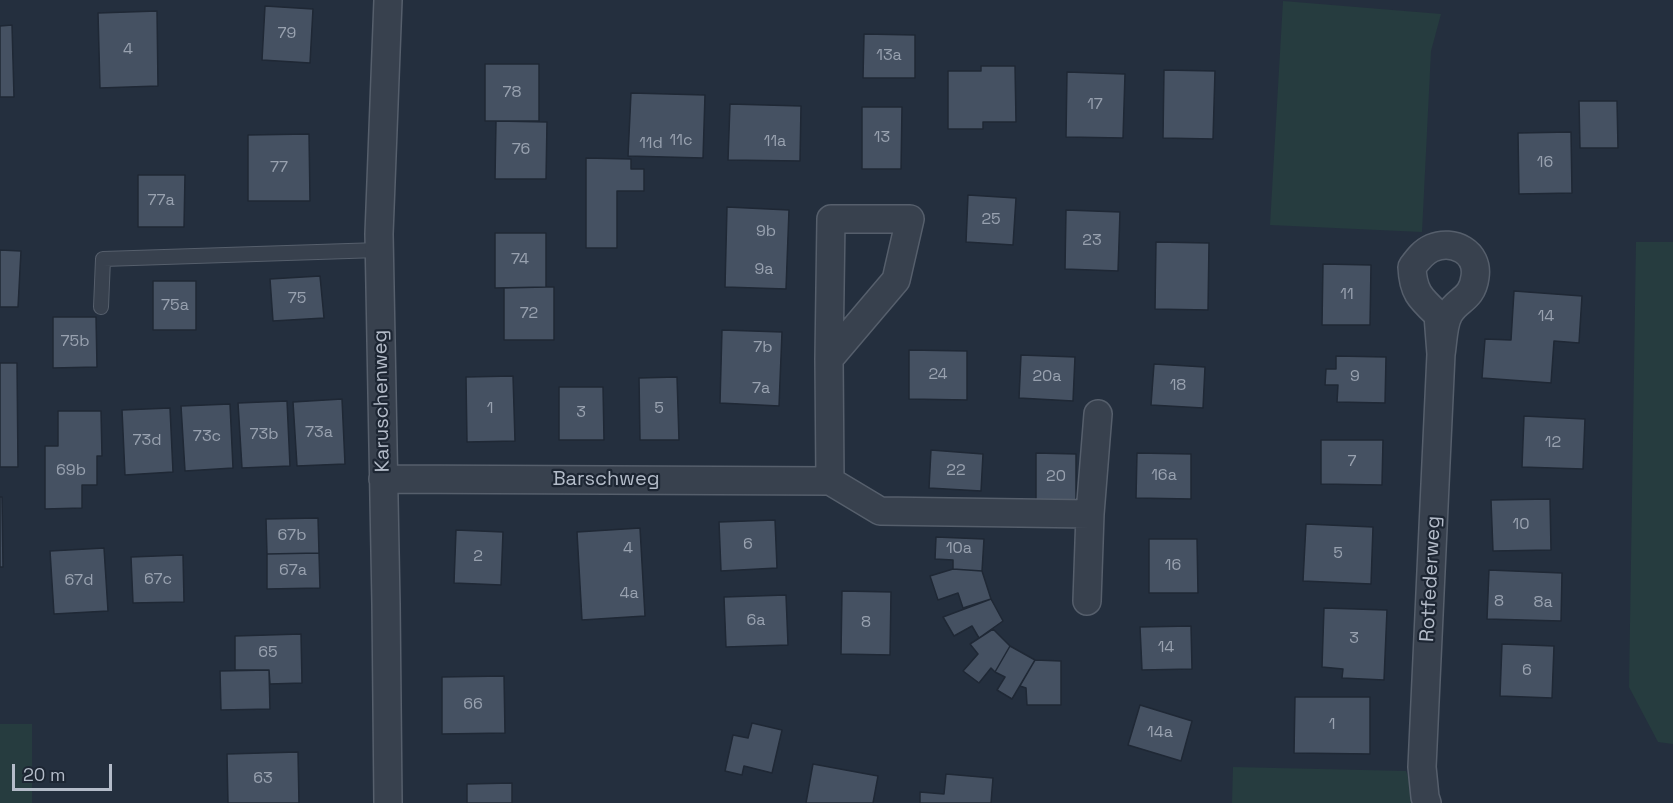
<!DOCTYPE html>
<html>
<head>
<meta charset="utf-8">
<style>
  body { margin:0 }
  #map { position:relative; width:1673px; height:803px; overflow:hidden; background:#242f3e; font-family:"Space Grotesk",sans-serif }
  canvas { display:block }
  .scale { position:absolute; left:12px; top:764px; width:100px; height:27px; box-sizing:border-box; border:3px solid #b4bcc9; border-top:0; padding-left:8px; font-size:18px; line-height:21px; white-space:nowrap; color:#b4bcc9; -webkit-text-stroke:4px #1d2633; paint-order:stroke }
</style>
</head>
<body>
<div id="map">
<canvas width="1673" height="803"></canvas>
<div class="scale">20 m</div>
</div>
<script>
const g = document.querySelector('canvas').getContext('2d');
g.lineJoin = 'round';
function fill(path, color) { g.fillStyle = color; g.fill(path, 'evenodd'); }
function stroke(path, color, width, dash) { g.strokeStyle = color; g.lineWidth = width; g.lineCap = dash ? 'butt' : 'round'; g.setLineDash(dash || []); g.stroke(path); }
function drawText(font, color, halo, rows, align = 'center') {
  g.font = font + ' "Space Grotesk",sans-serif'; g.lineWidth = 4.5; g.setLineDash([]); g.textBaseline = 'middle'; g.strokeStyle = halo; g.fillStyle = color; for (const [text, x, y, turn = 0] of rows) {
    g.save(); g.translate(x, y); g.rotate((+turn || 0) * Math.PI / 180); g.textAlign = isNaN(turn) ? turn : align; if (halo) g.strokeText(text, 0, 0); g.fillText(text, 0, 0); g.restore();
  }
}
fill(new Path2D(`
  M1283,1L1441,14L1431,51L1422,232L1270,225Z
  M1636,242H1673V744L1658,742L1629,687Z
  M0,724H32V803H0Z
  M1233,767L1406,771L1417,803H1232Z`), '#263c3f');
const building = new Path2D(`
  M265,6L313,9L310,63L262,60Z
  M157,11L158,86L100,88L98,13Z
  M12,25L14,97H0V26Z
  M864,34L915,35V78H863Z
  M485,64H539V121H485Z
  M981,66H1015L1016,122H983V129H948V71H981Z
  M1164,70L1215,71L1213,139L1163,138Z
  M1067,72L1125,74L1123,138L1066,137Z
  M631,93L705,95L703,158L628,156Z
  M1579,101H1617L1618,148H1580Z
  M730,104L801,106L800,161L728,160Z
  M862,107H902L901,169H862Z
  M496,121L547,122L546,179H495Z
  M1571,132L1572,193L1519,194L1518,133Z
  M309,134L310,201H248V135Z
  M586,158L631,159V169H644V191H617V248H586Z
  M138,175H185L184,227H138Z
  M968,195L1016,198L1013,245L966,242Z
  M727,207L789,210L786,289L725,287Z
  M1066,210L1120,212L1118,271L1065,269Z
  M495,233H546V287L495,288Z
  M1156,242L1209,243L1208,310L1155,309Z
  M0,250L21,251L18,307H0Z
  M1323,264L1371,265L1370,325H1322Z
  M320,276L324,318L273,321L270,279Z
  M153,281H196V330H153Z
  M546,287H554V340H504V288Z
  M1514,291L1582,296L1579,343L1554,341L1551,383L1482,378L1485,339L1511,340Z
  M53,317H96L97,367L53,368Z
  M722,330L782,332L779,406L720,403Z
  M909,350L967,351V400L909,399Z
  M1021,355L1075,357L1073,401L1019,398Z
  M1336,356L1386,357L1385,403L1337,402L1338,385H1325L1326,369H1336Z
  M0,363H17L18,467H0Z
  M1154,364L1205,367L1203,408L1151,405Z
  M513,376L515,441L467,442L466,377Z
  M677,377L679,440H640L639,378Z
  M559,387H603L604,440H559Z
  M342,399L345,464L297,466L293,402Z
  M287,401L290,466L242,468L238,403Z
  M230,404L233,468L185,471L181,406Z
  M170,408L173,472L125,475L122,410Z
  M58,411H101L102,456H97V485H82V508L45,509V446H58Z
  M1524,416L1585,419L1583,469L1522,467Z
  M1321,440H1383L1382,485L1321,484Z
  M931,450L983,454L981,491L929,488Z
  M1036,453L1076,454V501H1036Z
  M1137,453L1191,454V499L1136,498Z
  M0,497H2L3,567H0Z
  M1550,499L1551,550L1493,551L1491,500Z
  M318,518L319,553L267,554L266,519Z
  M775,520L777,568L721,571L719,522Z
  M1306,524L1373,527L1371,584L1303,581Z
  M640,528L645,616L582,620L577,532Z
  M456,530L503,532L501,585L454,583Z
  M936,537L984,539L982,571L953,569V560L935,559Z
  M1149,539H1197L1198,593H1149Z
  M104,548L108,611L54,614L50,551Z
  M319,553L320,588L267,589V554Z
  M183,555L184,602L133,603L131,557Z
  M953,569L982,571L991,599L963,608L958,593L938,600L930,576Z
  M1489,570L1562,573L1561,621L1487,619Z
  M842,591L891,592L890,655L841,654Z
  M786,595L788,645L726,647L724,597Z
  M991,599L1003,621L979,638L972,626L954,636L943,617Z
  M1324,608L1387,610L1384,680L1342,678L1343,669L1322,667Z
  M1191,626L1192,669L1142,670L1140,627Z
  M993,629L1010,646L995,672L991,668L979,683L963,671L978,654L970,644Z
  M301,634L302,683L270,684L269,670H235V636Z
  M1502,644L1554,646L1552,698L1500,696Z
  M1010,646L1035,660L1012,699L997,690L1005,677L995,672Z
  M1035,660L1061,661V705H1027L1026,688L1020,686Z
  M269,670L270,709L221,710L220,671Z
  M504,676L505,733L442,734V677Z
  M1295,697H1370V754L1294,753Z
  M1140,705L1192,721L1181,761L1128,745Z
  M752,723L782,730L772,773L744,766L742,775L725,771L733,735L748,738Z
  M298,752L299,803H228L227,754Z
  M813,764L878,776L873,803H806Z
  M946,774L993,778L991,803H920V792L944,794Z
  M512,783V803H467V784Z`);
fill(building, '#455162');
stroke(building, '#1f2835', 1.5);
const service = new Path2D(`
  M101,307L103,259L379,250`);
const minor = new Path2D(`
  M383,479L830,481L829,359L896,280L910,219H831L829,359
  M830,481L880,511L1090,514L1087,601
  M1090,514L1098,414
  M388,803L386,604L379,234L388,0
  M1427,803L1425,797L1422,767L1441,354C1443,343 1443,324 1449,314C1457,299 1472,300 1475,277C1479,252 1453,239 1432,248C1423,252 1418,259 1412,267C1413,292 1420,298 1438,315L1441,354`);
stroke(service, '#565f6c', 16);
stroke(minor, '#565f6c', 30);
stroke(service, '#38414e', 14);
stroke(minor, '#38414e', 27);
drawText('16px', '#98a1af', null, [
  ["79",287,34],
  ["4",128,50],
  ["13a",889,56],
  ["78",512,93],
  ["17",1095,105],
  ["13",882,138],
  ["11c",681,141],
  ["11a",775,142],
  ["11d",651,144],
  ["76",521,150],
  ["16",1545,163],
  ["77",279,168],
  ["77a",161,201],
  ["25",991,220],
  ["9b",766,232],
  ["23",1092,241],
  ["74",520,260],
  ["9a",764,270],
  ["11",1347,295],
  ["75",297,299],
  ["75a",175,306],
  ["72",529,314],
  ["14",1546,317],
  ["75b",75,342],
  ["7b",763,348],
  ["24",938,375],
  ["20a",1047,377],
  ["9",1355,377],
  ["18",1178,386],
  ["7a",761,389],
  ["1",490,409],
  ["5",659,409],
  ["3",581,413],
  ["73a",319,433],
  ["73b",264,435],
  ["73c",207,437],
  ["73d",147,441],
  ["12",1553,443],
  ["7",1352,462],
  ["69b",71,471],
  ["22",956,471],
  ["16a",1164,476],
  ["20",1056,477],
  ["10",1521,525],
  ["67b",292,536],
  ["6",748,545],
  ["4",628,549],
  ["10a",959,549],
  ["5",1338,554],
  ["2",478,557],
  ["16",1173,566],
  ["67a",293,571],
  ["67c",158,580],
  ["67d",79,581],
  ["4a",629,594],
  ["8",1499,602],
  ["8a",1543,603],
  ["6a",756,621],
  ["8",866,623],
  ["3",1354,639],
  ["14",1166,648],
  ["65",268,653],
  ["6",1527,671],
  ["66",473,705],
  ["1",1332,725],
  ["14a",1160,733],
  ["63",263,779]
]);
drawText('20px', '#b4bcc9', '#1d2633', [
  ["Karuschenweg",382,401,-91],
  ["Barschweg",606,480],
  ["Rotfederweg",1431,579,-87]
]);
</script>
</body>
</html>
